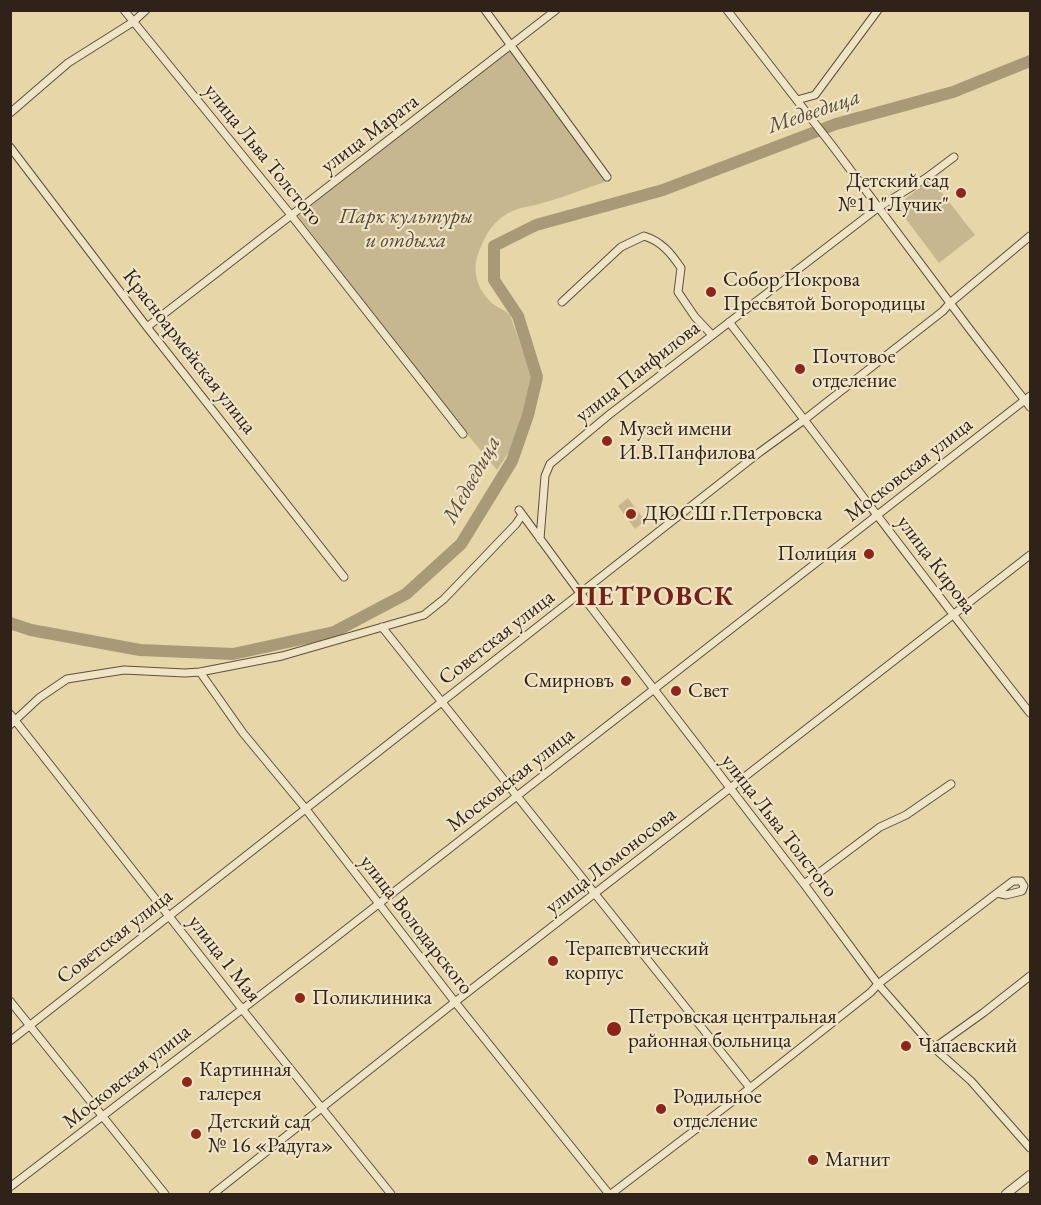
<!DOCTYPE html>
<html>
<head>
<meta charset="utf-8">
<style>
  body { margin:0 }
  #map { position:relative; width:1041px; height:1205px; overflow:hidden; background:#e6d6a8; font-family:"EB Garamond",serif }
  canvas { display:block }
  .frame { position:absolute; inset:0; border:12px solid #302218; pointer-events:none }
</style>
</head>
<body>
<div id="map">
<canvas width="1041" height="1205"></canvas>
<div class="frame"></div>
</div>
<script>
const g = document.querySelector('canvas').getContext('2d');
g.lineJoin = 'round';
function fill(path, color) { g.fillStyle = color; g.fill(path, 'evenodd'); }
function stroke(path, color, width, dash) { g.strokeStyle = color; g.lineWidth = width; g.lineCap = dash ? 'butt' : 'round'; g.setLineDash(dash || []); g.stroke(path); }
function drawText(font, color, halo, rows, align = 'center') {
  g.font = font + ' "EB Garamond",serif'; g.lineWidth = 4.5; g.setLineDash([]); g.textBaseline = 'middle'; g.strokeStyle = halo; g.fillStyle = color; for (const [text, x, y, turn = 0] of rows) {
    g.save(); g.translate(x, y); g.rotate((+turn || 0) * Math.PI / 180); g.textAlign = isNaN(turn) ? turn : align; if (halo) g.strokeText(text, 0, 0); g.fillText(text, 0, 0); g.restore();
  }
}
fill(new Path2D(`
  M511,47L605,182C583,189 562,198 539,204C534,206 527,206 521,208C495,216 486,232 477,257C473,271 477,288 488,299C494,307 503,308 510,315L533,380L511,449L497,470L458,423L298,216Z
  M931,179L975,235L939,263L896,206Z
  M628,498L645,521L635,529L618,506Z`), '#c7b790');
stroke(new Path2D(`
  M10,623L31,630L140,650L233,654L334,632L406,594L461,544L512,461L528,415L537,377L518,316L494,280V246L536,225L663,190L836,124L953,92L1030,61`), '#a89977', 12);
const minor = new Path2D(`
  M124,10L291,215L463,434
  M485,10L607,177
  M727,10L834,148L971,331L1030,407
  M797,100L815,95L878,10
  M10,113L68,63L133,22L146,10
  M10,147L147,327L344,577
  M562,302L621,247L644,236C661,241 671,253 681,268L678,292L695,317L712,335
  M729,322C830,452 928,584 1030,713
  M147,327L556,10
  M519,510L580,593L804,884L878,984L934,1048L971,1081L1030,1148
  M540,539L545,476L550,464L610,414L879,207L926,178L954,157
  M382,627L750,1088
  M200,672L243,733L305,808L455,1002L609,1194
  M10,714L242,1009L391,1194
  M10,725L39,698L67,679L124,670L185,673L200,672L282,656L424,615L444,599L516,524L522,515
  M804,884L880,827L906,815L951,784
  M10,1001L165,1194
  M10,1041L760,452L804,420L943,311L950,303L1030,236
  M934,1048L983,1013L1030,976
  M10,1187L322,948L1030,396
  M213,1194L455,1002L1030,555
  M611,1194L750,1088L871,992L878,984L997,893L1013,881H1021L1024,886L1022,891L1006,895L997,893`);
const tertiary = new Path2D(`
  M1006,1194L1030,1175`);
stroke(minor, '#5e4f3c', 9);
stroke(tertiary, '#5e4f3c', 10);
stroke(minor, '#efe4c6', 7);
stroke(tertiary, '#efe4c6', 8);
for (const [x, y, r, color] of [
  [961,193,6,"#8f2418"],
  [711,292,6,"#8f2418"],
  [800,369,6,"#8f2418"],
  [607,441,6,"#8f2418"],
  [631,514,6,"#8f2418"],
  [869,554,6,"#8f2418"],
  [626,681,6,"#8f2418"],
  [676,691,6,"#8f2418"],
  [553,961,6,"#8f2418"],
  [300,998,6,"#8f2418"],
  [614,1029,8,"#8f2418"],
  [906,1046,6,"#8f2418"],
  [187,1082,6,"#8f2418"],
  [661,1109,6,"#8f2418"],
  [196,1134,6,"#8f2418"],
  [813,1160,6,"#8f2418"]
]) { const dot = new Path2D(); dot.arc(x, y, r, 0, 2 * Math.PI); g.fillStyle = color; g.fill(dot); stroke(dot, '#efe4c6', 2); }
drawText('21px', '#302218', '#efe4c6', [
  ["улица Марата",370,134,-37],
  ["улица Льва Толстого",263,155,51],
  ["Красноармейская улица",189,352,52],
  ["улица Панфилова",638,372,-38],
  ["Московская улица",909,470,-38],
  ["улица Кирова",936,565,53],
  ["Советская улица",497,638,-38],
  ["Московская улица",511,780,-38],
  ["улица Льва Толстого",779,826,52],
  ["улица Ломоносова",611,861,-38],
  ["улица Володарского",416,925,52],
  ["Советская улица",115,937,-38],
  ["улица 1 Мая",224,959,52],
  ["Московская улица",127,1077,-38]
]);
drawText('21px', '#302218', '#efe4c6', [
  ["Детский сад",949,181,"right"],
  ["№11 \"Лучик\"",949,205,"right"],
  ["Собор Покрова",723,280],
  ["Пресвятой Богородицы",723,304],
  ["Почтовое",812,357],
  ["отделение",812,381],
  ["Музей имени",619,429],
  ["И.В.Панфилова",619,453],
  ["ДЮСШ г.Петровска",643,514],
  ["Полиция",857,554,"right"],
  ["Смирновъ",614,681,"right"],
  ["Свет",688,691],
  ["Терапевтический",565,949],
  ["корпус",565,973],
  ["Поликлиника",312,998],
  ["Петровская центральная",628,1017],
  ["районная больница",628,1041],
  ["Чапаевский",918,1046],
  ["Картинная",199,1070],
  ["галерея",199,1094],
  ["Родильное",673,1097],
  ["отделение",673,1121],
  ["Детский сад",208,1122],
  ["№ 16 «Радуга»",208,1146],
  ["Магнит",825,1160]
], 'left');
drawText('italic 21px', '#564736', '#efe4c6', [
  ["Парк культуры",406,217],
  ["и отдыха",406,241]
]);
drawText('italic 22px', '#5a4c39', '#efe4c6', [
  ["Медведица",814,112,-19],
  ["Медведица",472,480,-61]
]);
g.letterSpacing = '1.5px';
drawText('bold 27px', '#7a1f14', '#efe4c6', [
  ["ПЕТРОВСК",655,598]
]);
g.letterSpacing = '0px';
</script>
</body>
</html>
